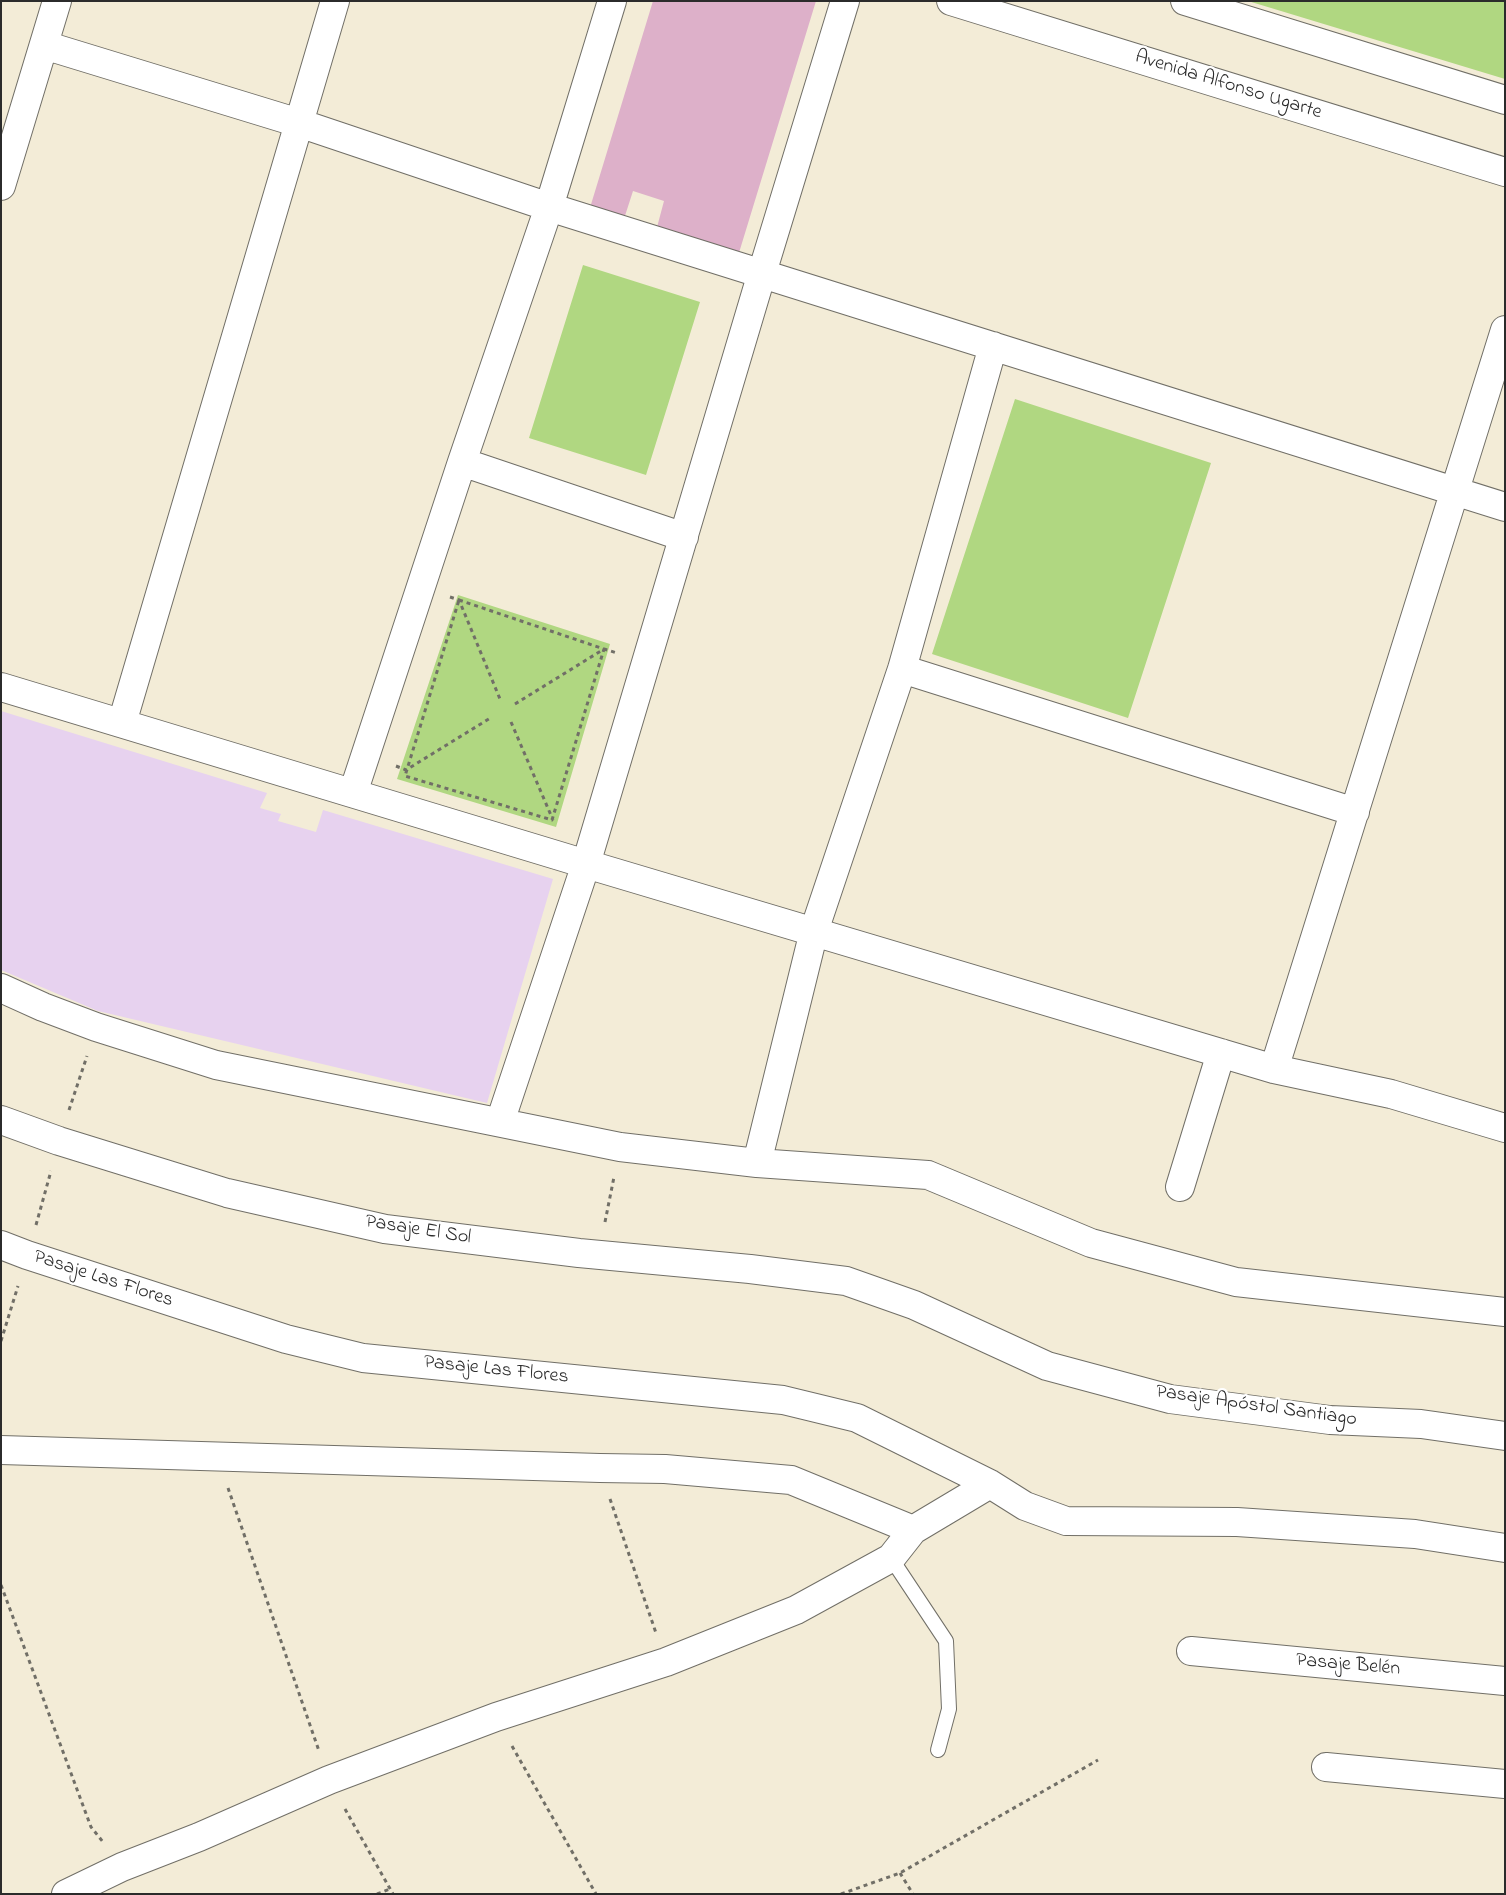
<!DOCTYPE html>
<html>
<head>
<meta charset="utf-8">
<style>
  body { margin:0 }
  #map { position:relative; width:1506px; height:1895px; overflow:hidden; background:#f3ecd7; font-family:"Indie Flower",sans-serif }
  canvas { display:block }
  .frame { position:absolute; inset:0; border:2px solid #2b2b2b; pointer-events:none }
</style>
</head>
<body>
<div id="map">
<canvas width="1506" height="1895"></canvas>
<div class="frame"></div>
</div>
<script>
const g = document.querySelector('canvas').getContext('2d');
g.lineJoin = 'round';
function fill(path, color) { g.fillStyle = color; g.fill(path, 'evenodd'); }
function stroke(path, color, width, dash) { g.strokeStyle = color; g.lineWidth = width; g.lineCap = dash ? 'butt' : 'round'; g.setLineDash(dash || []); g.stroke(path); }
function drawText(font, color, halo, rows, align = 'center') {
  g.font = font + ' "Indie Flower",sans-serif'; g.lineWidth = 4.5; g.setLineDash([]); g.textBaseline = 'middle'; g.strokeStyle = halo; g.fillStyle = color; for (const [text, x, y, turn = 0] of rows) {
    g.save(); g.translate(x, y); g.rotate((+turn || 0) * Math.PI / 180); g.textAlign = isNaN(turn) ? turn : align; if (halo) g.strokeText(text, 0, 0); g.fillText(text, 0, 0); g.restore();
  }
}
fill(new Path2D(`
  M1,711L267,793L260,808L281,814L278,821L316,832L323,810L553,879L487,1103L98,1011L1,970Z`), '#e7d2ef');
fill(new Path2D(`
  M1248,1H1505V79Z
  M583,265L700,302L646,475L529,438Z
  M1015,399L1211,463L1128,718L932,654Z
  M458,595L610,644L556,827L397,779Z`), '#b0d781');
fill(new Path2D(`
  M653,1H816L738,256L656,231L664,201L633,191L623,222L589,211Z`), '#ddb0c9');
const service = new Path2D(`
  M891,1558L946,1641L949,1709L938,1750`);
const minor = new Path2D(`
  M951,1L1505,172
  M44,45L299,123L549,207L1505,507
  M1,186L57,1
  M462,462L684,537
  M902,669L1355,812
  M1,687L586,864L1274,1069L1391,1094L1505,1128
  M122,723L335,1
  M353,793L462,462L549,207L612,1
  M1,988L43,1007L96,1027L216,1065L620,1147L757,1163L928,1175L1091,1243L1236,1282L1505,1312
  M1274,1069L1505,330
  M1,1120L59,1141L227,1193L385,1229L579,1253L750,1269L846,1281L914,1305L1047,1366L1170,1399L1330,1420L1421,1424L1505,1436
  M500,1122L586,864L762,273L845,1
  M757,1163L814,931L902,669L993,346
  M1180,1187L1221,1053
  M1,1245L27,1255L286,1339L363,1358L783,1400L857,1418L990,1484L1025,1506L1066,1521L1237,1522L1415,1534L1505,1548
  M1,1450L600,1468L665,1469L791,1480L913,1530
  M1191,1651L1505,1681
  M1326,1767L1505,1784
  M66,1894L122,1867L199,1837L329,1780L496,1717L666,1662L796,1610L891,1558L913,1530L990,1484`);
const tertiary = new Path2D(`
  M1185,1L1505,100`);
stroke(service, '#716f67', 16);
stroke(minor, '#716f67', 30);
stroke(tertiary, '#716f67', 30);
stroke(new Path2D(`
  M450,597L459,600L500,699
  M459,600L604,649L552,820L405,776Z
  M515,704L604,649L617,653
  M511,722L553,820
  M396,766L406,770L492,717
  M69,1110L87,1056
  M605,1222L614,1177
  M36,1225L51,1171
  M1,1341L18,1286
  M228,1488L319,1751
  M610,1499L656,1633
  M1,1585L91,1827L103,1842
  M512,1746L596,1894
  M345,1809L393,1894
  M900,1873L913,1894
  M377,1894L390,1889
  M841,1894L900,1873L1098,1760`), '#716f67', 3, [4, 4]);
stroke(service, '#fff', 14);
stroke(minor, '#fff', 28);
stroke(tertiary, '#fff', 28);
drawText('20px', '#2b2b2b', '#fff', [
  ["Avenida Alfonso Ugarte",1228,86,17],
  ["Pasaje El Sol",418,1231,9],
  ["Pasaje Las Flores",103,1280,18],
  ["Pasaje Las Flores",496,1371,6],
  ["Pasaje Apóstol Santiago",1256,1407,8],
  ["Pasaje Belén",1348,1666,5]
]);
</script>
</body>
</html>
